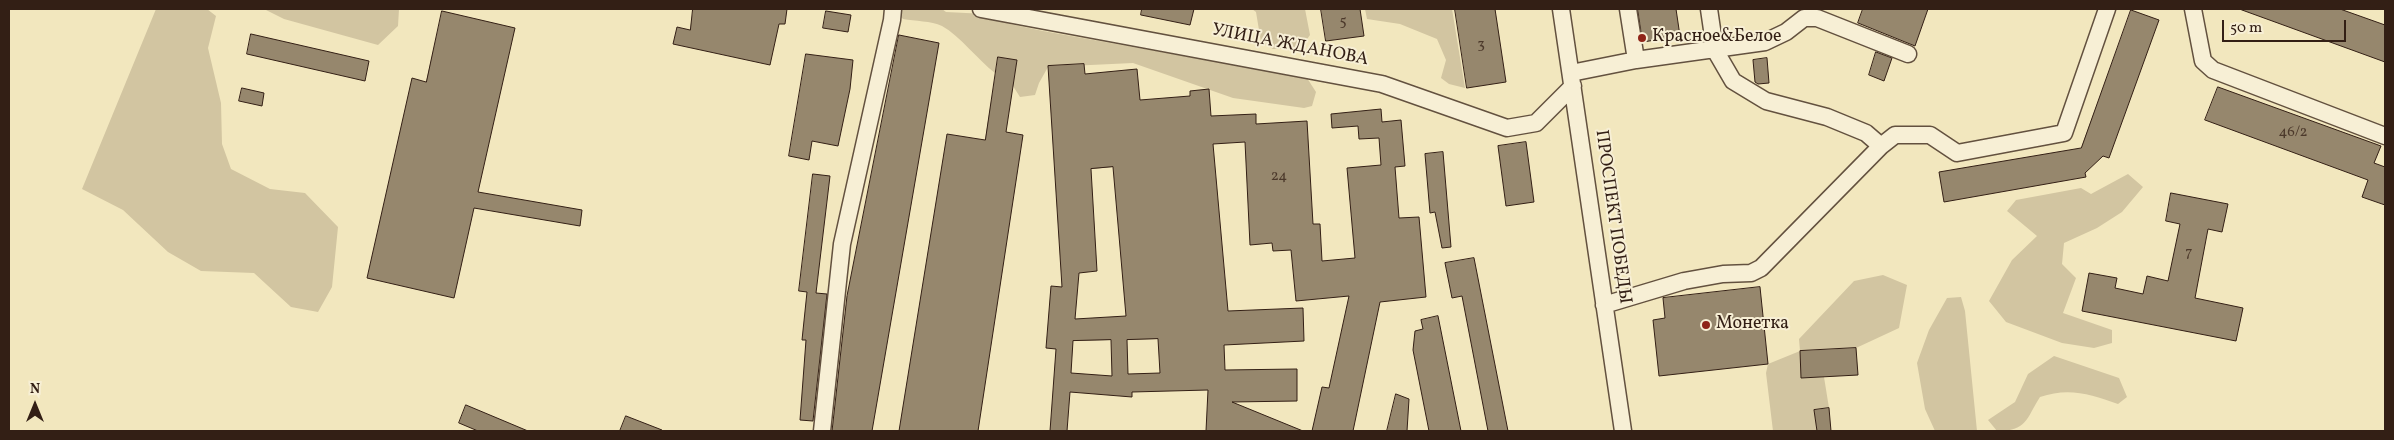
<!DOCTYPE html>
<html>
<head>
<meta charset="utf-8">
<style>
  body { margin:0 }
  #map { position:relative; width:2394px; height:440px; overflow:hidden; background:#f2e7be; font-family:Vollkorn,serif }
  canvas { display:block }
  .frame { position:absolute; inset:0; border:10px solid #331f15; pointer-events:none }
  .north { position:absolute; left:10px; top:380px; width:50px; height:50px; -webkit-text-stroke:4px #f7efd5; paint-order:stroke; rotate:0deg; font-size:14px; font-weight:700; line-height:20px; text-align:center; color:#331f15 }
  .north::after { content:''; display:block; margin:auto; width:18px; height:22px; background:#331f15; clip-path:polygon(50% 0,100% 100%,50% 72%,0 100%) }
  .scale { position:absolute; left:2222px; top:20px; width:124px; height:22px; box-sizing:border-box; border:2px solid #331f15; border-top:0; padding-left:6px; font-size:15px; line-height:18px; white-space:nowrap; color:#331f15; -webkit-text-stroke:4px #f7efd5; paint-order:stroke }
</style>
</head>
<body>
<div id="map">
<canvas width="2394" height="440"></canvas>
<div class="frame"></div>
<div class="north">N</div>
<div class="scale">50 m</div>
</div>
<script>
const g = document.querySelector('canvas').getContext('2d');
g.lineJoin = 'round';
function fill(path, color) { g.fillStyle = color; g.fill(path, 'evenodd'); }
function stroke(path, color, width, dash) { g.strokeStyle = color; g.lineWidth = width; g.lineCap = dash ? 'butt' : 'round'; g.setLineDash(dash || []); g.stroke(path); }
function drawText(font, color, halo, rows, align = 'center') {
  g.font = font + ' Vollkorn,serif'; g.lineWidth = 4; g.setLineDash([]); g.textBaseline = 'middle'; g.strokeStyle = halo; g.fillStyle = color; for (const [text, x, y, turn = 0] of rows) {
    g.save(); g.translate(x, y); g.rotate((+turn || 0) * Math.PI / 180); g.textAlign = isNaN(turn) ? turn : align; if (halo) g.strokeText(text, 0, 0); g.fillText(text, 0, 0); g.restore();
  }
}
fill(new Path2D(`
  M156,9H207L216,16L208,48L221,103L222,144L231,169L270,189L305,193L338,227L332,287L318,312L291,307L254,273L201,271L168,252L123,210L82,189Z
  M264,9H399L398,26L378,45L284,19Z
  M898,9H942L946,12L986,14L1010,24L1043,31L1307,78L1316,92L1312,106L1304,108L1233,98L1133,63L1048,67L1039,83L1035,95L1020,97L1013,86L1017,60L998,57L995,73C978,60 960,36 942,26C931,21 915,21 903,19L899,15Z
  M1252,9H1305L1310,35L1300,49H1273L1261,42L1256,12Z
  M1365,9H1452L1465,88L1449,84L1441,78L1446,60L1437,39L1400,24L1367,19Z
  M2128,174L2143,187L2122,212L2097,228L2064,243L2062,264L2076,278L2063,313L2112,330V343L2094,348L2062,343L2006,322L1989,301L2012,260L2037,236L2007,211L2016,200L2081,188L2091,194Z
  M1883,275L1907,285L1899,328L1856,348L1800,351L1801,378L1824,377L1829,408L1814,410L1817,431H1773L1766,373L1768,364L1800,351L1799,339L1854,281Z
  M1961,297L1965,311L1977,431H1935L1925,409L1917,363L1929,330L1947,298Z
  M2054,356L2119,378L2127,397L2118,404C2091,394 2068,387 2040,397C2026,419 2027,431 1997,431L1988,420L2015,402L2028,374Z`), '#d2c5a1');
const building = new Path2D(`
  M693,9H787L785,24H779L770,65L673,44L677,27L690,30Z
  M1142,9H1194L1190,25L1141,15Z
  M1321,9H1360L1364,36L1326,41Z
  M1455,9H1495L1506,82L1467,88Z
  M1638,9H1676L1680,36L1643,42Z
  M1863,9H1928L1915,46L1858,23Z
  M2243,9H2340L2385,25V62L2242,10Z
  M2131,10L2159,20L2109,158L2103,156L2085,173L2086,177L1944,202L1939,172L2081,148Z
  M442,11L515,28L478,192L582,210L580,226L474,208L454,298L367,278L412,78L426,82Z
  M826,11L851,15L848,32L823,28Z
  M251,34L369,61L365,81L247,54Z
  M899,35L939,43L872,431H832L847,296Z
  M1876,52L1892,58L1884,81L1869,75Z
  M806,54L853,60L850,89L838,146L812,141L809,160L789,156Z
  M998,57L1017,60L1006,132L1023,135L978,431H899L947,134L985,140Z
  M1767,58L1769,83L1758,84L1755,82L1753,60Z
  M1084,64L1085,74L1137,69L1140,100L1190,96V91L1209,89L1211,116L1256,114V124L1307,121L1313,224H1320L1322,261L1355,258L1347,168L1381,165L1379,138L1359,139L1358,126L1332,128L1331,114L1381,109L1382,122L1401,120L1405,166L1395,167L1399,218L1419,217L1426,297L1380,302L1353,431H1312L1322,387L1329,388L1349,296L1296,301L1291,250L1273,251L1272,243L1250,245L1245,142L1213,144L1228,311L1303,308L1304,341L1224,345L1225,370L1297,369V401L1232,402L1303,431H1206L1208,390L1132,392V397L1070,392L1067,431H1050L1056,349L1046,348L1051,286L1062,287L1048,66ZM1113,167L1126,316L1075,319L1079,273L1097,271L1091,169ZM1158,339L1160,373L1128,374L1127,340ZM1111,340L1112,376L1071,373L1073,341Z
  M2218,87L2381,146L2374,163L2385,167V205L2362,197L2368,180L2205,120Z
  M242,88L264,93L262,106L239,101Z
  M1526,142L1534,202L1506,206L1498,146Z
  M1443,152L1451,247L1442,248L1435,212L1430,213L1425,154Z
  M813,174L830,176L816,293L827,294L813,421L800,420L806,340H802L807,292L799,291Z
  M2171,193L2228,204L2222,232L2208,229L2195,298L2243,308L2236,341L2082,311L2089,273L2117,278L2115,288L2143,294L2147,276L2168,281L2180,224L2166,221Z
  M1474,258L1508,431H1488L1462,296L1452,298L1445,263Z
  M1760,287L1768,364L1659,376L1653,320L1665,318L1663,298Z
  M1438,316L1461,431H1429L1413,350L1415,331L1423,329L1421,320Z
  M1856,348L1858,375L1801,378L1800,351Z
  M1396,394L1409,399L1407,431H1387Z
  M466,405L528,431H478L459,423Z
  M1829,408L1831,431H1817L1814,410Z
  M626,416L662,430L661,431H620Z`);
fill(building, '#96876d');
stroke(building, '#331f15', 1);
const minor = new Path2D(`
  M981,9L1382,84L1507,128L1536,123L1573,86
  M1561,9L1623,431
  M1628,9L1636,60
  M1709,9L1715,50L1733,81L1766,101L1827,117L1866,133L1881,146
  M2193,9L2203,61L2213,70L2385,136
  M1571,73L1636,60L1765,42L1786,32L1804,18H1817L1908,54
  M1604,305L1684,281L1723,274L1751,273L1761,268L1881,146L1895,135H1930L1957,153L2064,133L2107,9
  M822,431L842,244L892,20L893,9`);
stroke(minor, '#63513f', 19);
stroke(minor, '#f7efd5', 16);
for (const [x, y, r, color] of [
  [1642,38,5,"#8f2418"],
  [1706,325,5,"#8f2418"]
]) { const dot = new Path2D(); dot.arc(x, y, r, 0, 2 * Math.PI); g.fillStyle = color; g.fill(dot); stroke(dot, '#f7efd5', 2); }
drawText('15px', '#4c392b', null, [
  ["5",1343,22],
  ["3",1481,45],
  ["46/2",2293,133],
  ["24",1279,177],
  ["7",2189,253]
]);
drawText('18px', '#331f15', '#f7efd5', [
  ["Красное&Белое",1652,38],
  ["Монетка",1716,325]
], 'left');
drawText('18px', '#331f15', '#f7efd5', [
  ["УЛИЦА ЖДАНОВА",1290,46,11],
  ["ПРОСПЕКТ ПОБЕДЫ",1612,217,82]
]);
</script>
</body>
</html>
